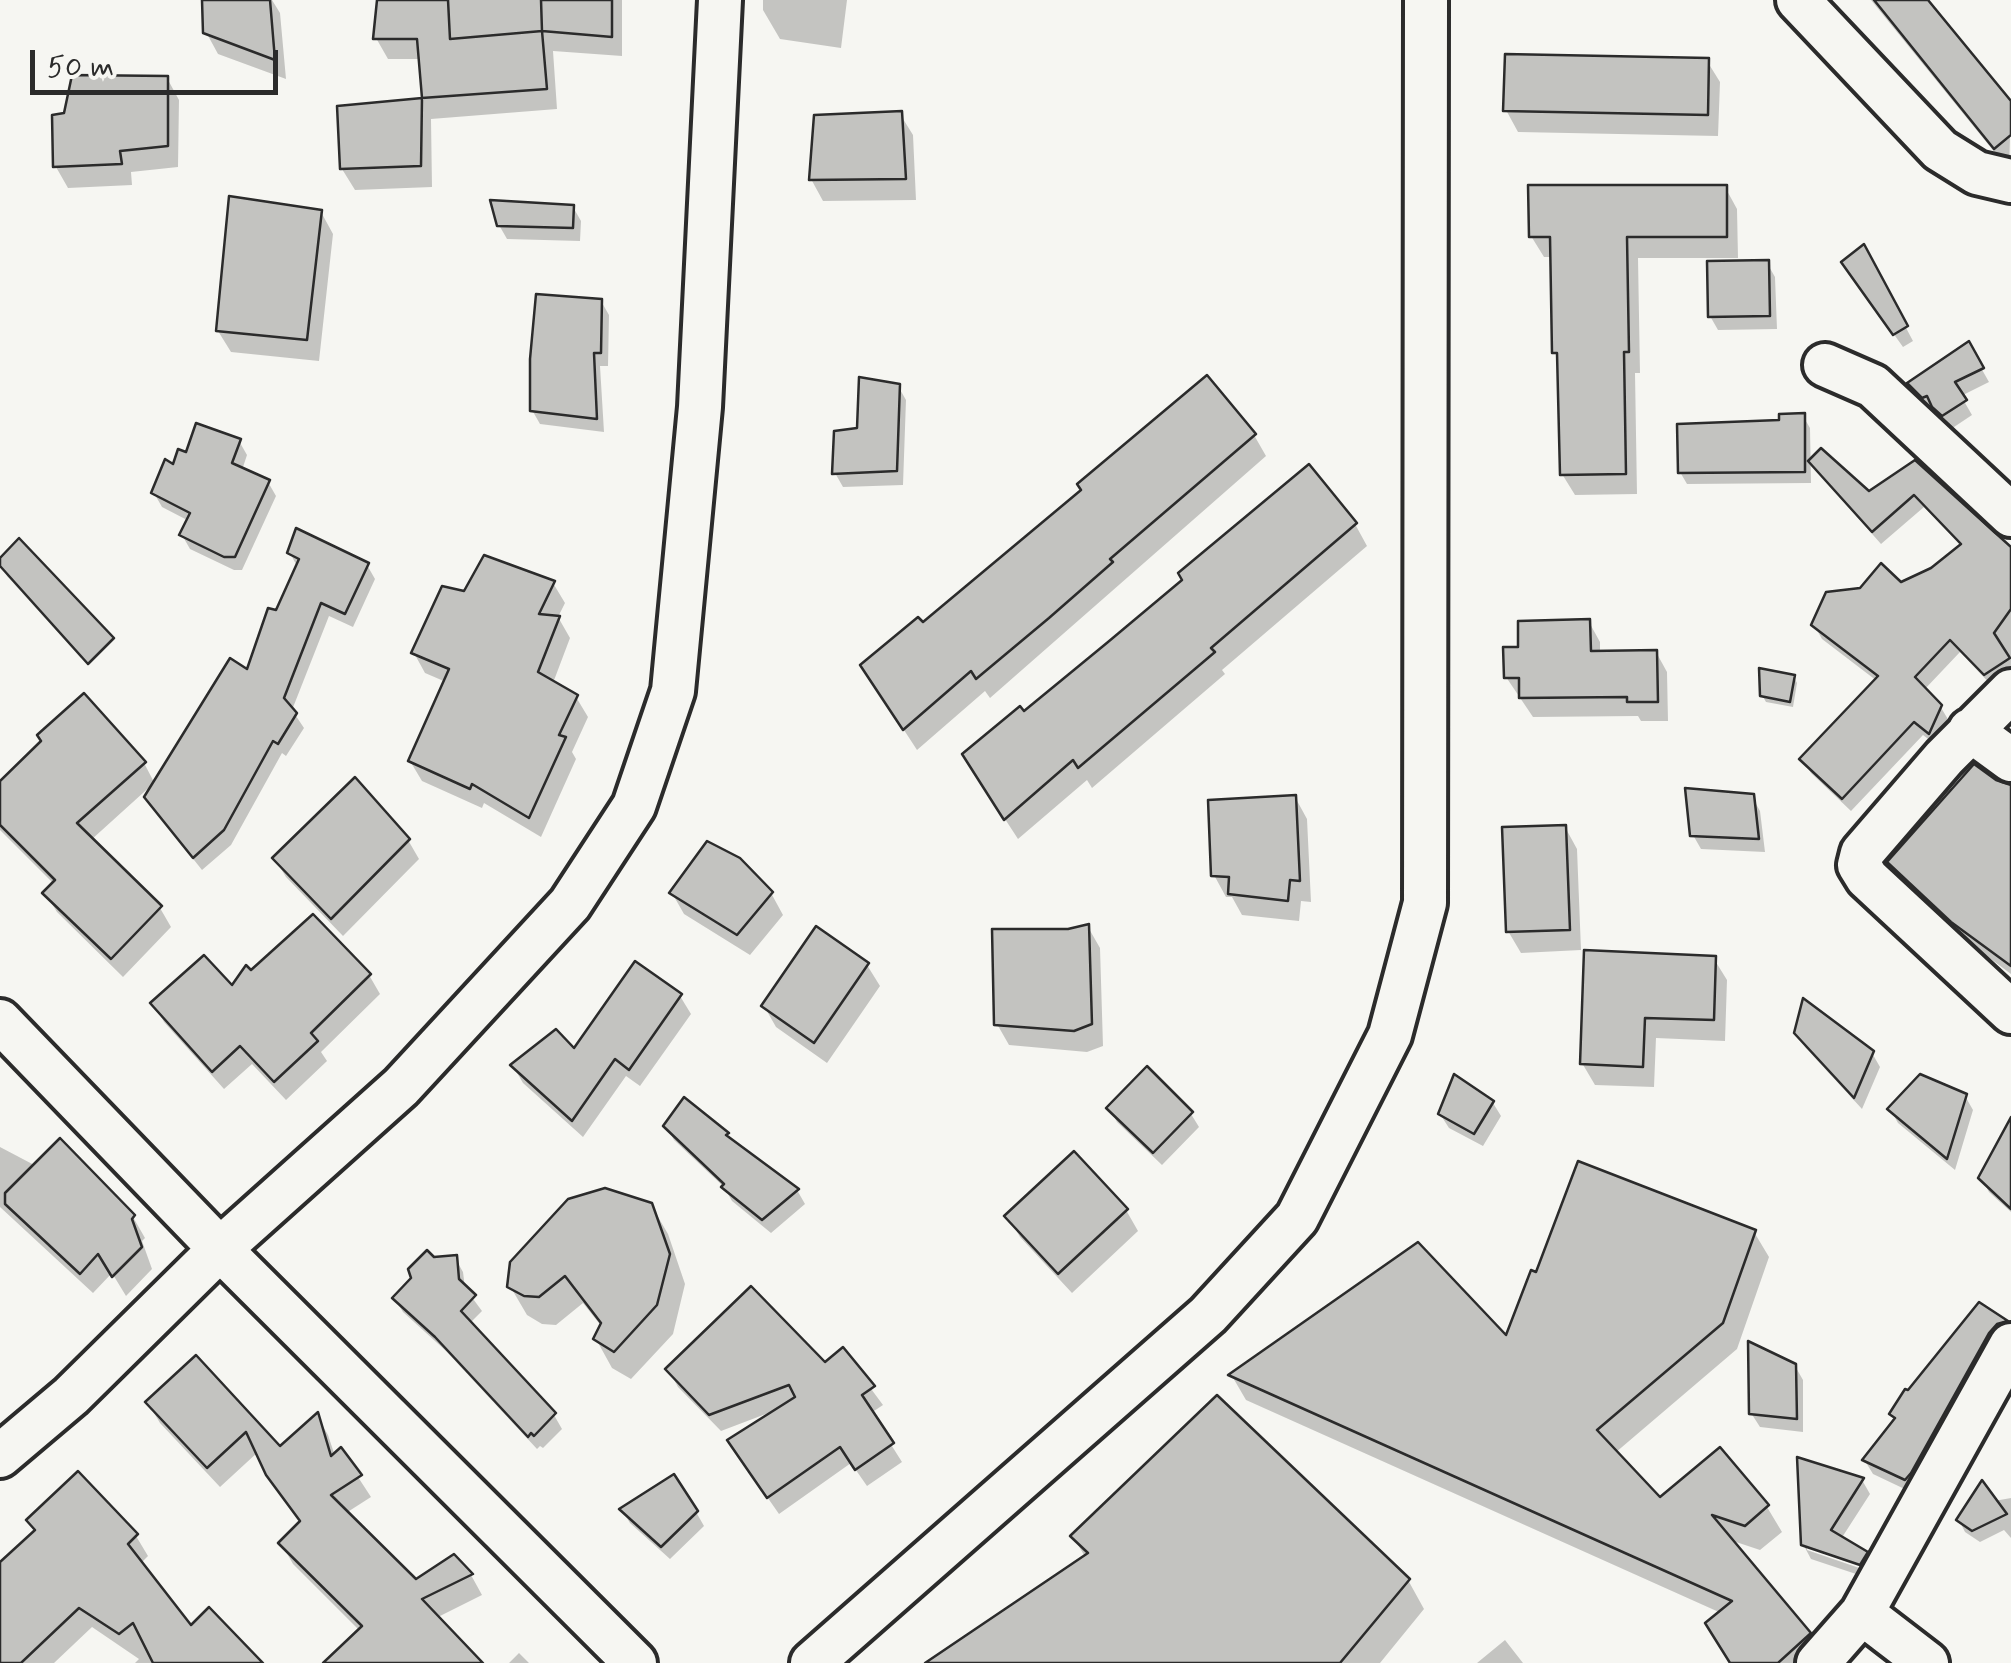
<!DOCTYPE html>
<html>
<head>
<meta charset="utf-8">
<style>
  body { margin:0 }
  #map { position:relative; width:2011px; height:1663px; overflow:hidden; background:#f6f6f2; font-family:Mynerve,sans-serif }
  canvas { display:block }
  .scale { position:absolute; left:30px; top:50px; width:248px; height:45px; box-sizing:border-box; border:5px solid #2b2b2b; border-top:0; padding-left:12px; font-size:30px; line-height:35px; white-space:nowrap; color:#2b2b2b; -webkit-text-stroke:8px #f6f6f2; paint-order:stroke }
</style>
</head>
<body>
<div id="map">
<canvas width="2011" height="1663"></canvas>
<div class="scale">50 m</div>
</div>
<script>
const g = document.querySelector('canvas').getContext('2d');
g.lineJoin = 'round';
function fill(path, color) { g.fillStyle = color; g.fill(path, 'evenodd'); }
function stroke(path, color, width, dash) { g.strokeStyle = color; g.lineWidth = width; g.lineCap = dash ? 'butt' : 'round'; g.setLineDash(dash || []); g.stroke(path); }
fill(new Path2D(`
  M205,0H272L280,13L286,79L218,54L206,32Z
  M379,0H622V56L553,51L557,109L431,119L432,187L355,190L342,169L339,108L424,100L421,59H388L376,38Z
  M763,0H847L841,48L780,39L763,10Z
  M1871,0H1924L2011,105L2009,170Z
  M1707,61L1720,82L1718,136L1518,132L1506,110Z
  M167,78L179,100L178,167L131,172L132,185L68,188L56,167Z
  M900,114L913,135L916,200L823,201L811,179Z
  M1725,187L1737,209L1738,258H1638L1640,373H1635L1637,494L1575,495L1562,474L1560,361L1555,352L1553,257H1544L1531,236Z
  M573,207L581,221L580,241L507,239L499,225Z
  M321,212L333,234L319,361L231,352L218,331Z
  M1863,247L1913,341L1903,347L1852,276Z
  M1767,263L1775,277L1777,329L1718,330L1710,316Z
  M601,301L609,315L608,366H600L604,432L540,424L532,410Z
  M1968,345L1989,382L1961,396L1972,415L1951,429L1936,409L1932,411L1918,397L1910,384Z
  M898,386L906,400L903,485L843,487L835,473L859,430Z
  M1803,416L1810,428L1811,483L1687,484L1680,472L1782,422Z
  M1254,435L1266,456L990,698L985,691L917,750L876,687L922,625Z
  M239,441L247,455L242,470L268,482L276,496L242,570H234L190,549L182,535L189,521L162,507L154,493L187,455Z
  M1812,461L1869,494L1915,463L2011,551V676L1994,688L1960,652L1924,690L1940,706L1949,721L1937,746L1923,735L1851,811L1811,773L1803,759L1877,681L1822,639L1814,625L1932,570L1962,547L1924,507L1881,544L1820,475Z
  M1355,524L1367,546L1222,670L1225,674L1092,788L1087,780L1018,839L977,776L1024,715Z
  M290,553L367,565L375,579L353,627L329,616L292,710L304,728L286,756L282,753L231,845L202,870L155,811L154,783L91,840L160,908L171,927L123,977L57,912L45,893L54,884L0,830V785L144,763L155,784L248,673L298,568Z
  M0,562L104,637L81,658L7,576Z
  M553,583L565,603L558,617L570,638L553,683L576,697L588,717L572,752L576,759L541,837L484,803L482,808L422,781L410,761L446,682L425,673L414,653L465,594Z
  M1589,622L1600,642V653L1656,652L1667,672L1668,721H1641L1638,716L1533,717L1506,677L1520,650Z
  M1794,677L1797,683L1793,707L1766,702L1762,695Z
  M2011,787V974L1964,939L1900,879L1890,863Z
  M1295,797L1307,819L1311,902L1301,901L1299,921L1242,915L1232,897H1226L1214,875Z
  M1752,797L1760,811L1765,852L1701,849L1693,835Z
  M1565,827L1577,849L1581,950L1521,953L1508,931Z
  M408,840L419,859L343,936L286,877L275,859Z
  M672,893H771L783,915L750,955L684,914Z
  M1088,927L1100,948L1103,1046L1087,1052L1009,1045L997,1024L1068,932Z
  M1714,959L1727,980L1725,1041L1656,1038L1654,1087L1595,1085L1582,1063Z
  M867,965L880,986L827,1063L776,1027L764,1006Z
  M250,973L369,975L380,994L321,1052L327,1061L286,1100L252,1064L224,1089L164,1022L153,1003L232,989Z
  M680,996L691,1014L640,1086L626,1076L583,1137L523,1083L513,1066L574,1052Z
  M1797,1032L1872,1053L1880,1067L1862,1109L1805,1047Z
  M1965,1096L1973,1110L1955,1170L1898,1123L1890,1109Z
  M1493,1103L1501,1116L1483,1146L1449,1128L1440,1114Z
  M1109,1108L1191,1114L1199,1127L1162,1165L1117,1122Z
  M666,1126L727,1134L731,1142L797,1190L805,1204L771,1233L732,1201L724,1187L674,1140Z
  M2011,1139V1212L1989,1192L1981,1178Z
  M0,1147L133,1217L145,1238L142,1241L152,1269L126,1296L112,1273L93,1293L0,1207Z
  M651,1205L668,1234L685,1284L673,1334L631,1379L612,1368L596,1339L602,1327L583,1303L556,1325L542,1324L527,1315L510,1286Z
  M1126,1210L1138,1231L1072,1293L1020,1237L1008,1216Z
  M1754,1232L1769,1257L1737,1349L1615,1453L1660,1500L1720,1450L1767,1507L1782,1532L1760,1550L1730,1540L1809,1635L1823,1660L1820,1663H1731L1721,1613L1246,1400L1232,1376L1507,1340Z
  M455,1258L463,1272L465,1288L482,1311L469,1324L554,1415L562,1429L543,1448L540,1446L537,1449L446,1351L403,1312L395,1299L433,1260Z
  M1979,1305L2006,1322L2011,1331L1913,1493L1873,1474L1865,1461L1896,1421L1892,1414Z
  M843,1351L883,1405L871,1413L902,1462L867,1486L851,1463L779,1514L740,1458L771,1412L721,1431L678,1387L668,1369L825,1366Z
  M196,1359L280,1450L317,1416L328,1435L335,1456L341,1451L371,1497L346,1513L415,1582L454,1557L471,1575L482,1595L436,1618L479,1663H338L360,1631L293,1564L281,1543L301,1523L281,1496L258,1452L220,1487L160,1423L148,1403Z
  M1795,1366L1803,1380V1432L1760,1427L1751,1413Z
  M1862,1480L1870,1494L1841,1539L1866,1553L1874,1567L1868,1578L1811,1559L1803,1544ZM1807,1544L1873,1567L1871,1572L1807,1550Z
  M2011,1498V1538L2004,1530L1980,1542L1965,1532L1959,1520L1994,1501Z
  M622,1510L696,1512L704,1526L670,1559L630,1523Z
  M29,1521L136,1536L148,1556L140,1564L191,1629L260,1663H135L139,1659L92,1627L54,1663H0V1566L36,1532Z
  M1073,1537L1408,1580L1424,1609L1380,1663H930L1086,1558Z
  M1505,1640L1523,1663H1477Z
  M519,1653L529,1663H509Z`), '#0003');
const building = new Path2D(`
  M202,0H270L275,60L203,33Z
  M377,0H448L450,39L542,31L547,89L422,98L417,39H373Z
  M541,0H612V37L542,31Z
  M1874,0H1928L2011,101V135L1994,149Z
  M1505,54L1709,58L1708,115L1503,111Z
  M72,75L168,76V146L120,151L122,164L53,167L52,115L64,113Z
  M422,98L421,166L340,169L337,106Z
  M902,111L906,179L809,180L814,115Z
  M1528,185H1727V237H1627L1629,352H1624L1626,474L1560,475L1557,353H1552L1550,237H1529Z
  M229,196L322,210L307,340L216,331Z
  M490,200L574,205L573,228L497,226Z
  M1864,244L1908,326L1893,335L1841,262Z
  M1769,260L1770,316L1708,317L1707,261Z
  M536,294L602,299L601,353H594L597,419L530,411V359Z
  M1969,341L1984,368L1955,382L1967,400L1942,416L1932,407L1927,396L1922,398L1907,383Z
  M1207,375L1256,434L1110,559L1113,562L1049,618L976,679L971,671L903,730L860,665L918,617L923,622L1081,490L1077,484Z
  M859,377L900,384L897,471L832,474L834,431L857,428Z
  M1805,413V472L1678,473L1677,424L1779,420V414Z
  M196,423L241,439L232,463L270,480L235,557H224L179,535L190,513L151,493L165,459L173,464L178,449L186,452Z
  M1821,448L1869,491L1915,460L2011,547V609L1994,633L2010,658L1984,675L1950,640L1915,677L1942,705L1929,734L1914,722L1842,799L1799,759L1878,676L1811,625L1826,592L1860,588L1881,563L1901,582L1931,568L1961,544L1914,495L1872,532L1808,461Z
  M1309,464L1357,523L1211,648L1215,652L1078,768L1073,760L1004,820L962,754L1020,706L1024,711L1108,642L1182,580L1178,573Z
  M296,528L369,563L345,614L321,603L284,698L297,713L278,744L273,741L224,830L193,858L144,797L230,658L247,669L268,608L276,610L299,559L287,553Z
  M19,538L114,638L88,664L0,566V558Z
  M484,555L555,581L539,614L560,616L538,672L578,695L559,735L566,737L529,818L472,784L470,789L408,761L449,669L411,653L442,586L464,591Z
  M1590,619L1591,651L1657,650L1658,702H1627V697L1519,698V678H1504L1503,647H1518V621Z
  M1759,668L1795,675L1790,702L1760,696Z
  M84,693L146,762L77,823L162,906L111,959L42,893L55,880L0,825V781L41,741L37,735Z
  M1974,764L1996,780L2011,785V966L1951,922L1887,862Z
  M355,777L410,839L331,919L272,858Z
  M1685,788L1754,794L1759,839L1690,836Z
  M1296,795L1300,881L1290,880L1288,901L1228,894L1229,877L1211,876L1208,800Z
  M1566,825L1570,930L1506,932L1502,827Z
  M707,841L740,858L773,892L737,935L669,893Z
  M313,914L371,974L311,1033L318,1041L274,1082L240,1046L212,1072L150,1003L204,955L232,985L246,965L251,970Z
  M1089,924L1092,1024L1074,1031L994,1025L992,929H1068Z
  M816,926L869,963L814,1043L761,1006Z
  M1584,950L1716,956L1714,1020L1645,1018L1643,1067L1580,1064Z
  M635,961L682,994L629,1070L615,1059L572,1121L510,1065L556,1029L574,1048Z
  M1803,998L1874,1051L1854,1098L1794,1033Z
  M1147,1066L1193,1112L1153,1153L1106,1108Z
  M1454,1074L1494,1101L1474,1134L1438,1114Z
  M1920,1074L1967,1094L1947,1159L1887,1109Z
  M684,1097L729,1133L726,1135L799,1189L762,1220L721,1187L724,1184L663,1126Z
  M2011,1117V1209L1978,1178Z
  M60,1138L135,1215L132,1219L142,1247L112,1277L98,1254L80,1274L5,1204V1193Z
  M1074,1151L1128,1209L1058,1274L1004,1216Z
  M1578,1161L1756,1230L1723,1323L1597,1430L1660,1497L1720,1447L1769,1505L1745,1526L1712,1515L1811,1633L1778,1663H1730L1705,1623L1732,1601L1228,1375L1418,1242L1506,1335L1531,1270L1536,1272Z
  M605,1188L652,1203L670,1254L657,1305L614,1352L593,1339L601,1323L565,1276L539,1297L524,1296L507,1287L510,1262L568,1199Z
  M427,1250L434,1257L457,1255L459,1279L476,1295L461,1311L556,1413L534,1436L531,1433L528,1437L435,1337L392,1298L411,1278L408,1269Z
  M751,1286L825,1362L843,1347L875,1386L862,1395L894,1443L855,1470L840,1447L767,1498L727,1440L795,1397L789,1385L709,1415L665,1369Z
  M1979,1302L2008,1321L1997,1324L1989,1333L1911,1473L1905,1480L1862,1460L1895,1418L1889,1414L1905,1389L1908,1390Z
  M1748,1341L1796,1364L1797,1419L1749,1414Z
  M196,1355L280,1446L318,1412L331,1456L341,1447L362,1475L331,1495L416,1579L454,1554L473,1574L422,1599L483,1663H323L362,1626L278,1543L300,1521L266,1475L246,1432L207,1468L145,1402Z
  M1217,1395L1410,1579L1340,1663H925L1088,1553L1070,1536Z
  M1797,1457L1864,1478L1831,1530L1868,1552L1860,1565L1801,1545Z
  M78,1471L138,1534L128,1544L191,1625L209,1607L263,1663H153L133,1623L119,1634L79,1608L21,1663H0V1562L35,1530L26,1520Z
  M674,1474L698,1511L661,1547L619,1509Z
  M1982,1480L2007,1514L1972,1531L1956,1520Z`);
fill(building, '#c3c3c0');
stroke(building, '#2b2b2b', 2.5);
const minor = new Path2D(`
  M1798,0L1940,150L1977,173L2011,181
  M1825,365L1873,386L2011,515
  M2011,691L1944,758L1862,853L1859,865L1867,878L2011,1012
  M1970,730L2011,760
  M0,1021L220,1249L635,1663
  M0,1456L71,1396L220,1249L401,1087L570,904L634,806L673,691L700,407L720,0
  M1862,1613L1927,1663
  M812,1663L1208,1315L1297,1218L1390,1035L1425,903L1426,0
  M1818,1663L1862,1613L2011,1345`);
stroke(minor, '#2b2b2b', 50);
stroke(minor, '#f6f6f2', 42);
</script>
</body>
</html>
